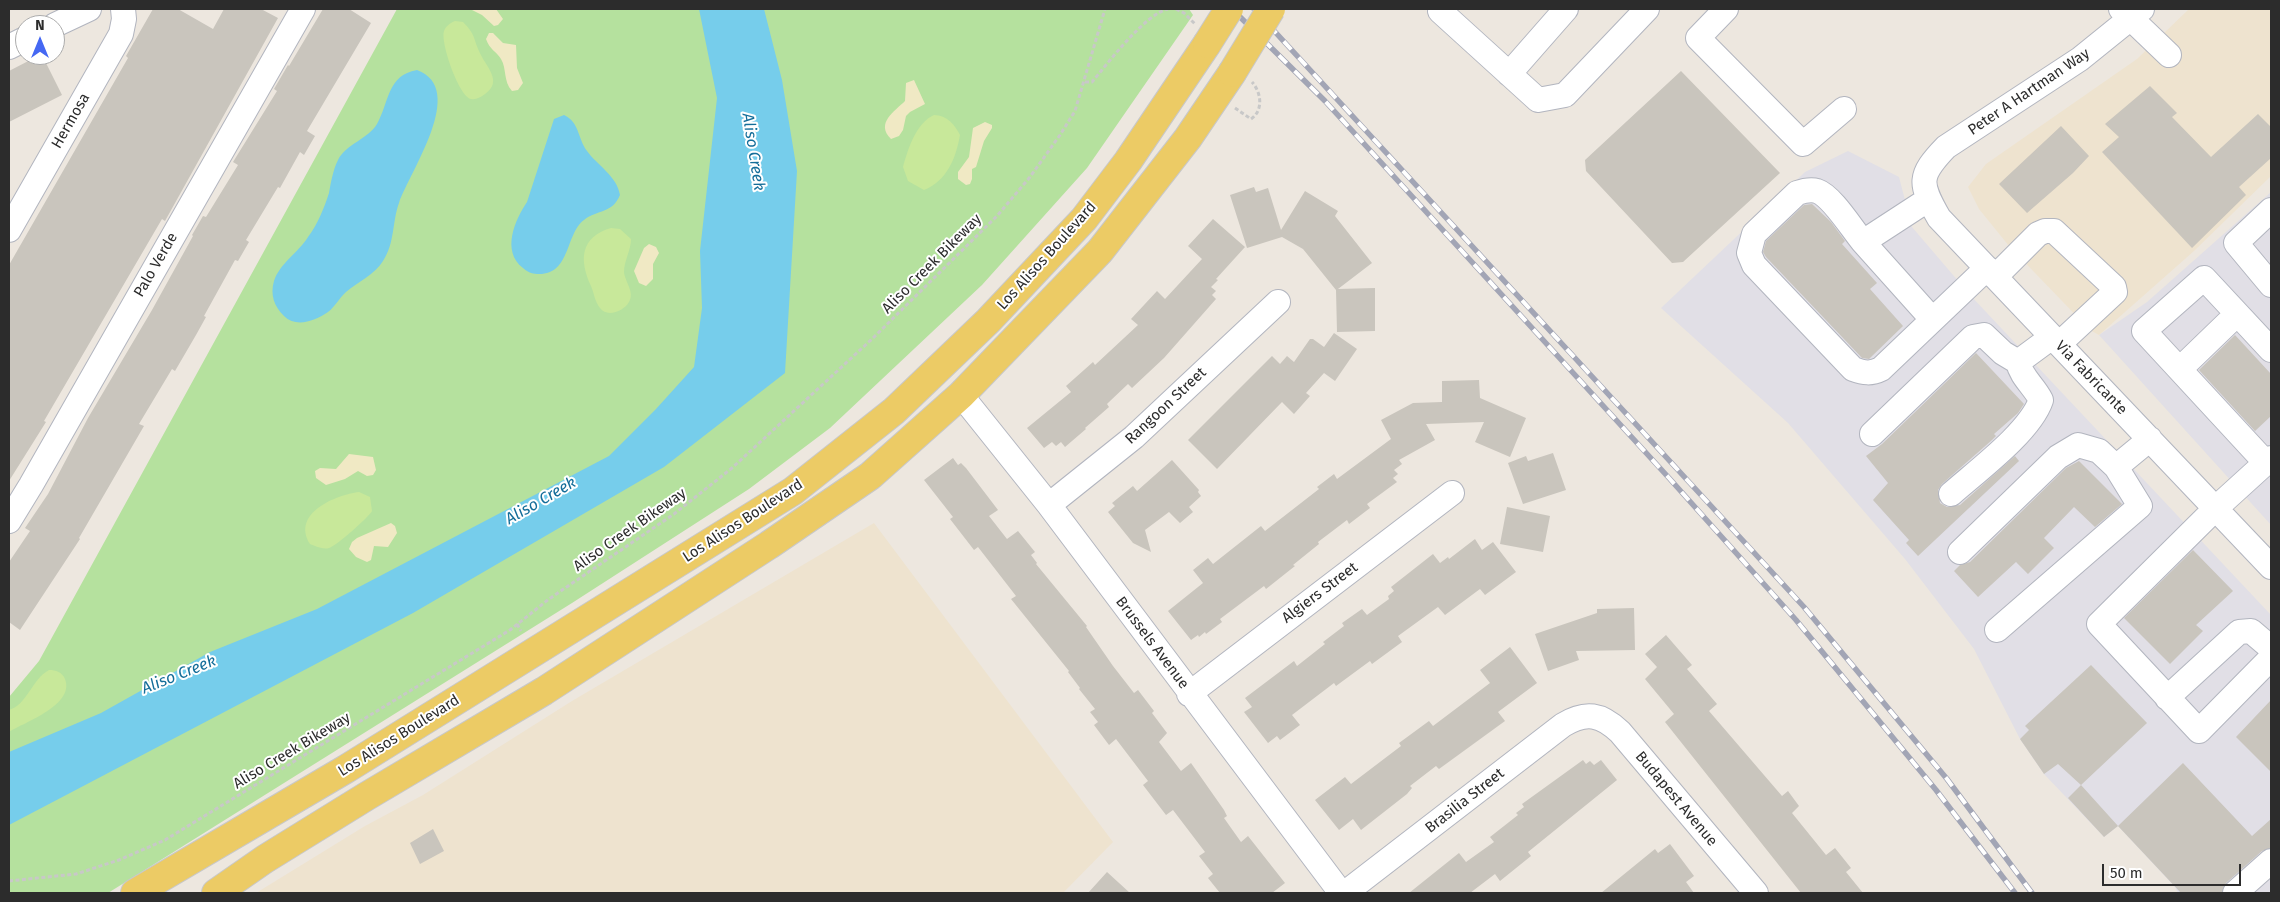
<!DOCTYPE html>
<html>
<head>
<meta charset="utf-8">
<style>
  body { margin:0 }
  #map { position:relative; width:2280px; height:902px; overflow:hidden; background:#ede7df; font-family:"Fira Sans",sans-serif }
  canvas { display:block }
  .frame { position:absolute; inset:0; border:10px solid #2c2c2c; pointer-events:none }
  .north { position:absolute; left:15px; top:15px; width:50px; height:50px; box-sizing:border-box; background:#fff; border:1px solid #ababab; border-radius:50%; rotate:0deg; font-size:14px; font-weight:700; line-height:20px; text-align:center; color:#2c2c2c }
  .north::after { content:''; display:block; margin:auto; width:18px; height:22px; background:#4568f3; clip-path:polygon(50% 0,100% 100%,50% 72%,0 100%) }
  .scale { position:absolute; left:2102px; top:864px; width:139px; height:22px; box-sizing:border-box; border:2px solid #2c2c2c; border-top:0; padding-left:6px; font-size:15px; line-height:18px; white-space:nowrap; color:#2c2c2c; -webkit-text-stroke:4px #fff; paint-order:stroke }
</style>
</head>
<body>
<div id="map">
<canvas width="2280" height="902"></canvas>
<div class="frame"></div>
<div class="north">N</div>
<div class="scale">50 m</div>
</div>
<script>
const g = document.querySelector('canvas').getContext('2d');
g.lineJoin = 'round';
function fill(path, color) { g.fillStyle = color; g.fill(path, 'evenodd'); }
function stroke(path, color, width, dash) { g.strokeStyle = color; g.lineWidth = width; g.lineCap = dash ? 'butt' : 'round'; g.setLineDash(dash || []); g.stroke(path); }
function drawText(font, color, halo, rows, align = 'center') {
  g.font = font + ' "Fira Sans",sans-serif'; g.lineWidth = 4; g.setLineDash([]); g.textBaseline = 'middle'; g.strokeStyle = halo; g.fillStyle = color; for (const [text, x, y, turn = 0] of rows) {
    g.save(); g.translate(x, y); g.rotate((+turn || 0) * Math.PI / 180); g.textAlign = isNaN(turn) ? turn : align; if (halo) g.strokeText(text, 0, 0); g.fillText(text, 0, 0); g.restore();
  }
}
fill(new Path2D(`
  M1848,151L1899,177L1912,227L1971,296L2271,615V893H2178L2175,887L2118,826L2104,837L2044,774L2020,739L1974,649L1905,559L1788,423L1661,308L1805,172Z
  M2271,192V525L2099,335L2147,302Z`), '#e1dfe6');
fill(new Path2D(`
  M2189,9H2271V176L2194,251L2099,335L2090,330L2009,246L1979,209L1968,187L1986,164L2137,59Z
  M874,523L1113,842L1063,893H256L365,826L423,795L572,701Z`), '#eee3cf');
fill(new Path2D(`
  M397,9H1189L1193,15L1087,168L982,285L830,428L749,489L572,603L108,893H9V697L39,661Z`), '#b5e19e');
fill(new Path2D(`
  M470,9H496L503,19L498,25L494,26L482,15Z
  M489,33H493L503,43L516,45L517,68L523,83L518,90L512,91C503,81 507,69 501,59C496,51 490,50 486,39Z
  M914,80L925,104L910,112L906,116L903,130L899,136L891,139C875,123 895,111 905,101L906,83Z
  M985,122L992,125V128L984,141L976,167L972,169V179L970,184L966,185L958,179V172L969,157L973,128Z
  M649,244L656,247L659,253L653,264V279L646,286L639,283L634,271L644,248Z
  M349,454L373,457L376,470L373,475L367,476L358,471L345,479L326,485L316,478L315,471L320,468L336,469Z
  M391,523L395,526L397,533L388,547L374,546L371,560L367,562L356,557L349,549L352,542L357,538Z`), '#f0e9c4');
fill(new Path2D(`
  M455,21L463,22C475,34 473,37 479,51C485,66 504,81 485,94C481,97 476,100 471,99C459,97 440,42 444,31C446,26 450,23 455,21Z
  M934,115C947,115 955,125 960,135C956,158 947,181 924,190L908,181L903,167C908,149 916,123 934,115Z
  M611,228L620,229L631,239C631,250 624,261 624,272C625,282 635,292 629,302C624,311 607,318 600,308C595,302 594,293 591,286C579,260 580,237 611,228Z
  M359,492L370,497L372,511C369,517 335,547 329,548C323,550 316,546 310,544C291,513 336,495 359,492Z
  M49,670C56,670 62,672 65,679C75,705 25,722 9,732V710C27,705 32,679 49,670Z`), '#c8e89a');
fill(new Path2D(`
  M699,9H764L782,80L797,171L785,373L664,467L413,613L9,825V752L101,713L210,652L317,609L609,456L656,409L694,367L702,308L700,251L717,98Z
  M417,70C468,89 410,171 399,203C392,222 395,243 383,261C375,274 358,282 346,292C339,298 335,307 328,312C315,321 296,328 284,316C274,306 270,295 274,281C280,263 298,253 308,237C318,224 324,208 329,193C331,182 333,170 338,160C346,144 368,139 377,124C389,103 387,75 417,70Z
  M564,115C580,123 577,137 587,151C597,165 617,176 620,195C612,214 598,209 584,220C565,234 571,276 537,274C532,274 526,271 523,268C501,251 515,220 527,202L554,119Z`), '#76cdeb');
fill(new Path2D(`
  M153,9H178L213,29L224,9H261L278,18L165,221L162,219L44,421L46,422L9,481V265L128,58L126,56Z
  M323,9H349L371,23L307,131L315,136L304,155L300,152L280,188L278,187L246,240L249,242L238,261L235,260L204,316L206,317L196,335L175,371L172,369L139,424L144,426L79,538L80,539L20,630L9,622V562L30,531L25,528L48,494L88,418L152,310L193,236L192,235L203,216L206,217L238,165L233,162L277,91L274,89L288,65L289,66Z
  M40,55H42L62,95L9,122V71Z
  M1681,71L1780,173L1683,262L1672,263L1586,171L1585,160Z
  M2150,86L2177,113L2172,117L2211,157L2258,114L2271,127V158L2239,187L2246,195L2192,248L2102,152L2119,137L2105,124Z
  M2061,126L2089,156L2073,173L2027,213L1999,184Z
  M1254,187L1256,192L1268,188L1281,230L1305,191L1338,211L1335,216L1372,263L1338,289L1375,288V331L1337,332L1336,290L1303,249L1282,237L1247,248L1230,195Z
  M1812,204L1831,222L1845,241L1842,244L1877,283L1870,289L1903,326L1869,359L1862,358L1766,257L1763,252L1766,241L1804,205Z
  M1213,219L1245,247L1216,279L1218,280L1211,287L1216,291L1212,295L1216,299L1164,358L1132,388L1128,384L1109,402L1107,404L1109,407L1085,428L1086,429L1065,447L1061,442L1056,446L1052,442L1044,448L1027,428L1071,392L1066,386L1093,362L1095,365L1138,325L1131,319L1157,291L1165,299L1202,259L1188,246Z
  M1334,333L1357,349L1335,381L1324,373L1306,393L1310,396L1294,414L1282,402L1217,469L1188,440L1272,356L1280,364L1287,356L1294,362L1310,339H1313L1324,347Z
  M2235,335L2271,374V416L2255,431L2199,370Z
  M1976,353L2024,404L2018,413L1994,434L1996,436L1992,440L1942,484L1938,490L1940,503L1947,507L1960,505L2015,456L2019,461L1918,556L1906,543L1909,540L1873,500L1888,483L1866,456L1882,444Z
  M1479,380L1480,398L1526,418L1510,457L1475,442L1484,422L1426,424L1435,440L1399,460L1402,464L1394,470L1398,474L1393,478L1397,482L1367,504L1370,508L1349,524L1347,520L1318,542L1319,544L1293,565L1295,566L1266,589L1264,586L1220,619L1222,622L1206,634L1205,632L1199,637L1198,635L1191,640L1168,611L1203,583L1193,570L1208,558L1213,564L1261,526L1265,531L1319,489L1317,487L1334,474L1337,479L1391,439L1381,420L1413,403L1442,402V381Z
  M1553,453L1566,490L1523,504L1508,463L1526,456L1528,461Z
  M953,458L958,465L961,463L966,468L998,510L989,516L1007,539L1018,531L1035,552L1031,555L1037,563L1036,564L1087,626L1086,627L1113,666L1134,693L1138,690L1154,711L1152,713L1167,733L1159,742L1181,771L1191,763L1224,810L1227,816L1224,818L1241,842L1248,836L1285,883L1272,893H1220L1208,878L1213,874L1199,856L1205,852L1173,810L1166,815L1143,785L1148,781L1116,739L1109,745L1094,725L1098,722L1090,712L1095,709L1079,689L1080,688L1068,672L1069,671L1011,599L1016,596L978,547L974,550L950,519L953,517L924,480Z
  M1172,460L1199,490L1198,492L1201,496L1189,507L1193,512L1180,523L1169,512L1145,530L1151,552L1133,543L1108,512L1115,506L1112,503L1133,486L1137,491Z
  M2079,461L2122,504L2095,527L2074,507L2044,538L2054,548L2028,574L2016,562L1978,597L1954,571L1960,565L1970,562L2066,468Z
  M1507,507L1550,516L1543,552L1500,544Z
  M1475,539L1482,550L1493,542L1516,572L1485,595L1480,589L1445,615L1438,607L1398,636L1402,642L1372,664L1370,661L1336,686L1334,683L1292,715L1300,725L1280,740L1277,736L1268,743L1244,712L1252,707L1245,698L1294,661L1297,666L1325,644L1323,642L1344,626L1342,623L1362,609L1367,615L1389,599L1388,596L1394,591L1391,587L1433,554L1440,563L1448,557L1449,559Z
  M2193,550L2233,591L2196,625L2203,631L2170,664L2124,618Z
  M1634,608L1635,650L1576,651L1579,660L1548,671L1535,634L1597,613V609Z
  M1666,635L1692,665L1687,669L1717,704L1709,711L1782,796L1788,791L1799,806L1792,813L1826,855L1835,848L1851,868L1846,872L1863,893H1801L1665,722L1674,714L1645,679L1657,667L1645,654Z
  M1510,647L1537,683L1498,712L1505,721L1439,769L1436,766L1410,786L1412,788L1407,794L1361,830L1353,819L1339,830L1315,800L1345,777L1351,784L1401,746L1399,743L1429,721L1433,726L1490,683L1480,670Z
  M2091,665L2147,723L2081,785L2058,764L2044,774L2020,739L2029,730L2025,726Z
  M2271,700V772L2236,737Z
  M1583,760L1586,764L1590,761L1594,765L1601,760L1617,780L1528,852L1531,856L1500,881L1495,874L1470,893H1409L1459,853L1466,862L1494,842L1490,837L1518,815L1516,813L1524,807L1522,804Z
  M2183,763L2252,836L2271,819V848L2262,851L2226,883L2222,893H2181L2118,826Z
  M2081,785L2118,826L2104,837L2068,798Z
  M433,829L444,851L420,864L410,843Z
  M1670,844L1694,876L1686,882L1694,893H1601L1655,849L1658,853Z
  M1107,872L1130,893H1088Z`), '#c9c5bd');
const minor = new Path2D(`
  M1441,9L1440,11L1538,100L1565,95L1647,9
  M1726,9L1698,38L1803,144L1844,109
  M2121,9L2169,55
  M2142,9L2080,59L1946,147C1918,176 1919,183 1939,218L2271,567
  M55,25L89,9
  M9,47L25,39
  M1509,74L1566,9
  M1929,199L1863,242C1852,229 1832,196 1817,191C1810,189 1803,191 1797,193L1754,234L1749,253L1754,265L1853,369C1864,373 1871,374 1881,369L1987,268
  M2271,210L2236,243L2271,285
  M9,230L121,34L124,19L123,9
  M1863,242L1932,319
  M1995,277L2038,234L2045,231H2054L2114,287L2115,292L2059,344
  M2180,369L2237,314
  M961,395L1049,505L1341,893
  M1872,434L1973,337L1984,335L2003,353L2018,362L2052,337
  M2271,458L2216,508L2099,624L2199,731L2271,658
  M2266,463L2144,331L2204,278L2271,350
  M1951,494C1977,471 2030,432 2041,400C2034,386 2021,377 2018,362
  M1049,505L1134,437L1278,302
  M9,521L31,485L303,9
  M1960,552L2058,457L2078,445L2099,451L2116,467
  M1997,630L2140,506L2116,467L2150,439
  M1189,694L1452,493
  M2167,698L2239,632L2251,631L2271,648
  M1345,893L1563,725C1586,711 1601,714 1620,732L1756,893
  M2235,893L2271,861`);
const major = new Path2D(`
  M135,893L346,769L793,491L894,411L988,321L1084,219L1128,161L1207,44
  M216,893L265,859L367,796L544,691L769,545L870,476L961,395L1100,251L1188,138L1232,73`);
stroke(minor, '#b2b5bf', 26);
stroke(major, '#c8c8c8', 30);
stroke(new Path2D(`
  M1176,9L1184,13L1195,24
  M1085,82H1092C1108,63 1145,14 1168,9
  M1235,108L1251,119C1264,110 1261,92 1252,82
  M517,624L521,631
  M9,881L76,874L119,860L165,840L510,630L549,599L674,514L732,468L872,339L997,216L1030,177L1060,135L1075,111L1105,9`), '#c8c8c8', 3, [4, 2.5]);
stroke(minor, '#fff', 24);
stroke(major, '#eccb65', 28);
const rail = new Path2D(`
  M1232,9L1325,101L1669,478L1796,620L1936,790L2015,893
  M1254,9L1804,607L1947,779L2032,893`);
stroke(rail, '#a2a5b5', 5.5);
stroke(rail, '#fff', 4, [11]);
const majorBridge = new Path2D(`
  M1207,44L1229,9
  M1232,73L1271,9`);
stroke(majorBridge, '#c8c8c8', 30, []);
stroke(majorBridge, '#eccb65', 28);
drawText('15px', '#2c2c2c', '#fff', [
  ["Peter A Hartman Way",2029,92,-34],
  ["Hermosa",71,121,-60],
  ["Los Alisos Boulevard",1047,256,-48],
  ["Aliso Creek Bikeway",932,264,-45],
  ["Palo Verde",156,265,-60],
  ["Via Fabricante",2091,378,46],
  ["Rangoon Street",1166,406,-43],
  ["Los Alisos Boulevard",743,521,-33],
  ["Aliso Creek Bikeway",630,530,-35],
  ["Algiers Street",1320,593,-37],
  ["Brussels Avenue",1152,643,53],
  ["Los Alisos Boulevard",399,736,-32],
  ["Aliso Creek Bikeway",292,751,-31],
  ["Budapest Avenue",1676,799,50],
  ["Brasilia Street",1465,801,-38]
]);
drawText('italic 16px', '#136d99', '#fff', [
  ["Aliso Creek",753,152,81],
  ["Aliso Creek",541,501,-30],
  ["Aliso Creek",179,675,-22]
]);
</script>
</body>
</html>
